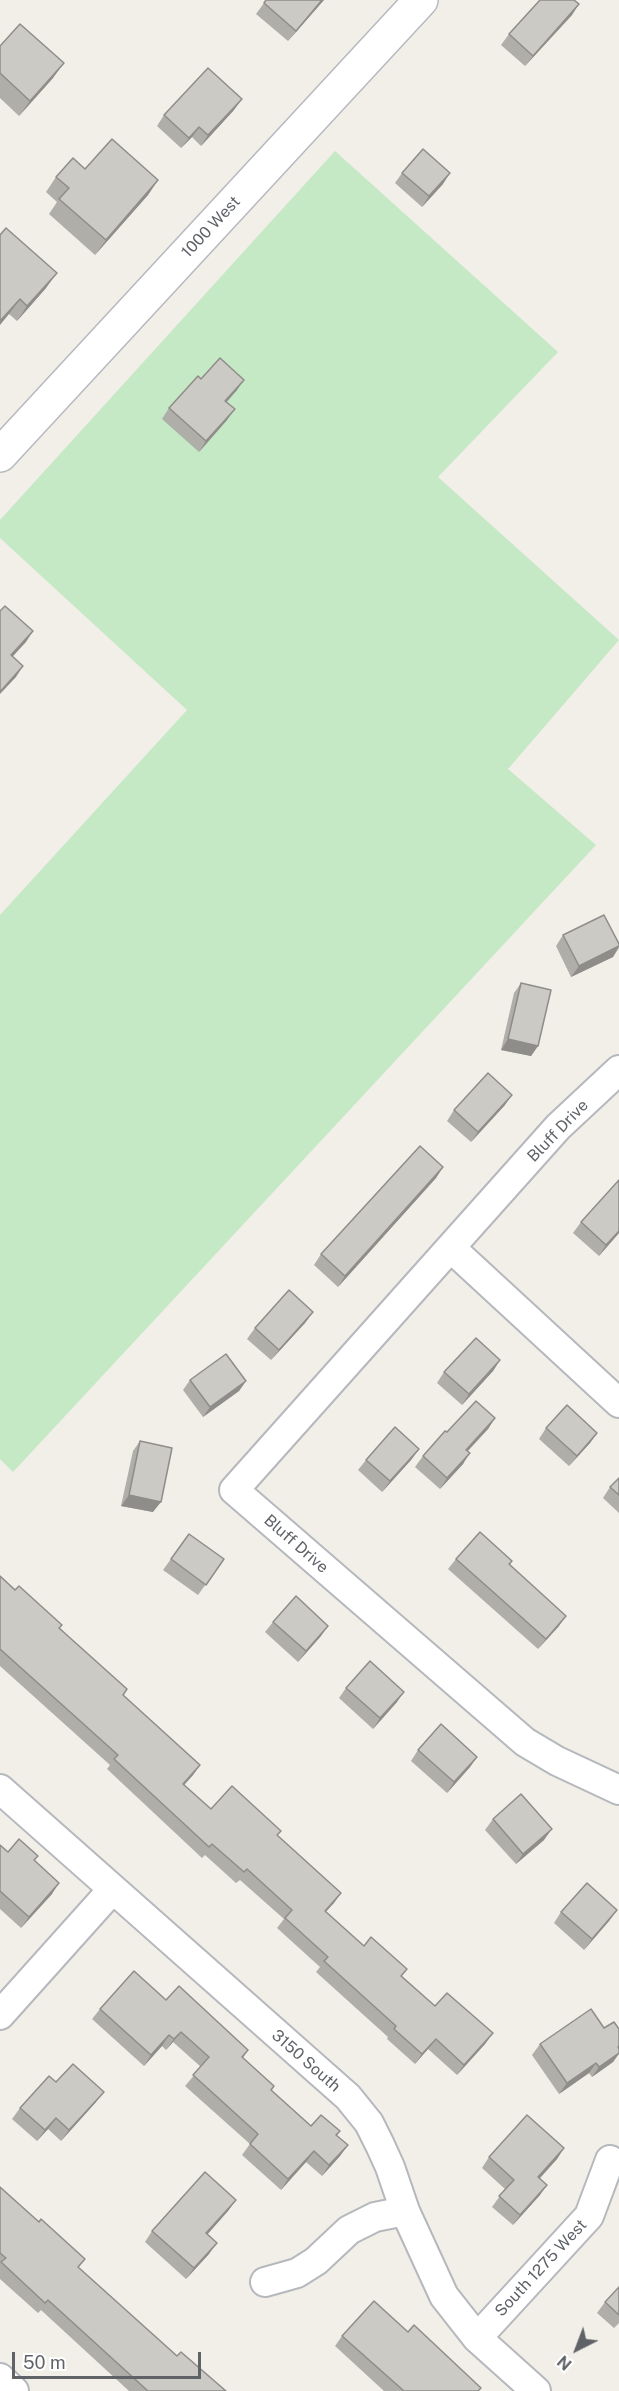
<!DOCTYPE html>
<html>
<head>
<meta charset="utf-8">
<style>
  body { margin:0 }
  #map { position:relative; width:619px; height:2391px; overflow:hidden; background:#f1efe8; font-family:"Public Sans",sans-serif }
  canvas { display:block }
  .north { position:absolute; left:547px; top:2319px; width:60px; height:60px; -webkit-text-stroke:4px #fff; paint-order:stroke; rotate:222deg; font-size:16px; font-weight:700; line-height:24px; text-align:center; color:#5f6368 }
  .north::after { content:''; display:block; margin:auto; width:21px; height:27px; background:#5f6368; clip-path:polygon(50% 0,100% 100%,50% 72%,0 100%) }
  .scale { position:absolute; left:12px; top:2352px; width:189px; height:27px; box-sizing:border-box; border:3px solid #5f6368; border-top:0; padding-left:8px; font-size:18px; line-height:21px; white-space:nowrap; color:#5f6368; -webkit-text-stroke:4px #fff; paint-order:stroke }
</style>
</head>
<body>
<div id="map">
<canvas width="619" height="2391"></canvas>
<div class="north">N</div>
<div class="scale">50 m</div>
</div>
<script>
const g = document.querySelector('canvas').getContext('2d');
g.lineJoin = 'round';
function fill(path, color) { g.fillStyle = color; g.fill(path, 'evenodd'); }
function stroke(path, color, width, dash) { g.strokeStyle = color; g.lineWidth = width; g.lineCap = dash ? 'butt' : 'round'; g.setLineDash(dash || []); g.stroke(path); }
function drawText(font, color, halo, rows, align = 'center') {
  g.font = font + ' "Public Sans",sans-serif'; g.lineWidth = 4.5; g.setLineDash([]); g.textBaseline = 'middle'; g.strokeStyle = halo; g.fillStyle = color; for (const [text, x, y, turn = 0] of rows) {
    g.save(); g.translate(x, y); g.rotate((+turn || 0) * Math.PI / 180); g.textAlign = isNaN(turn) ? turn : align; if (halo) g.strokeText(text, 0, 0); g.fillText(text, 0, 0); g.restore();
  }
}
fill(new Path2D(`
  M335,151L558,352L438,477L619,640L508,769L596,845L13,1472L0,1459V915L187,710L0,538V520Z`), '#c5e8c5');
const minor = new Path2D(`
  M619,1070L558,1127L234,1490L525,1742L557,1761L619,1790
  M451,1248L619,1403
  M0,1789L348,2097L369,2123L380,2145L390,2167L405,2211L444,2296L477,2338L536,2391
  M0,2015L112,1890
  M265,2282L297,2273L316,2261L349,2230L375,2217L405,2211
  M477,2338L589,2216L610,2160
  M0,2378L14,2391`);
const secondary = new Path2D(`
  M0,455L421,0`);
stroke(minor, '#b5b8bc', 32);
stroke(secondary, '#b6babf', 36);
stroke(minor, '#fff', 28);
stroke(secondary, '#fff', 33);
fill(new Path2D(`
  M324,0L288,41L256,14L264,3Z
  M572,15L525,66L501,45L509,34Z
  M0,46L53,78L19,116L0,98Z
  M234,110L201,146L192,137L181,148L157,126L164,115Z
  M85,169L158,180L148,195L95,255L49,214L57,202L46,192L56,177Z
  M402,173L443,184L422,207L395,183Z
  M0,235L46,288L17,321L9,314Z
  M201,379L237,390L227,402V420L199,452L162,419L169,408Z
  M563,935L619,944V948L613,957L571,977L556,946Z
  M521,983L538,1046L531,1056L501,1050L514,993Z
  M505,1105L471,1142L447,1121L454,1110Z
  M443,1167L436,1178L338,1287L314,1265L321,1254Z
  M619,1180V1233L599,1256L573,1233L581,1222Z
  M313,1312L305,1323L271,1360L247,1339L255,1328Z
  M500,1360L493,1371L462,1405L437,1383L444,1372Z
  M190,1380L246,1381L239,1391L203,1417L183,1390Z
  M495,1418L488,1429L468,1451L463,1464L440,1489L415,1467L423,1456L447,1432Z
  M546,1428L597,1433L590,1443L569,1466L539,1439Z
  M140,1441L153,1512L121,1506L133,1451Z
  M419,1449L411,1460L382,1492L358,1470L366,1460Z
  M619,1478V1513L603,1498L610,1487Z
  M189,1534L224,1559L198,1595L163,1570Z
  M456,1559L512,1561L510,1565L559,1626L538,1649L448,1569Z
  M0,1576L60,1628L123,1695L200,1765L193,1775L184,1785L211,1809L278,1836L341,1893L326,1912L364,1946L402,1976L435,2006L493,2033L485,2044L457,2075L428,2049L415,2064L387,2039L388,2037L316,1972L320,1967L277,1928L284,1919L240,1880L236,1883L205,1855L202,1858L107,1769L110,1765L0,1666Z
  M273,1622L321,1636L298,1662L265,1632Z
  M346,1688L397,1702L373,1729L339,1698Z
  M418,1750L477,1757L470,1767L447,1793L411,1761Z
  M493,1819L544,1840L516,1864L485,1830Z
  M0,1845L8,1852L34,1861L52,1894L21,1928L0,1909Z
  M617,1910L609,1921L584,1950L554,1923L561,1912Z
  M166,2000L248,2050L243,2058L274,2086L271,2090L311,2126L340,2131L337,2136L348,2145L340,2156L322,2176L306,2162L281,2190L242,2155L250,2144L185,2086L201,2067L173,2042L166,2050L162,2046L144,2066L92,2019L100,2009Z
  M604,2028L619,2029V2054L613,2062L592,2077L589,2073L559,2094L532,2055L540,2044Z
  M56,2082L96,2102L61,2141L48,2129L37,2141L12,2119L20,2108Z
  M564,2148L557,2159L540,2178V2195L513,2225L492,2207L505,2189L482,2168L489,2157Z
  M0,2187L79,2268L177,2356L226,2391H129L41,2310L38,2313L0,2279Z
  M236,2200L228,2211L207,2234L209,2254L186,2279L145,2242L152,2231Z
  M619,2287V2323L614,2328L597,2313L605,2302Z
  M408,2332L479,2391H384L335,2346L342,2336Z`), '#afaea9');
fill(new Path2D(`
  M322,0H324L288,41L296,31Z
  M579,4L572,15L525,66L533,56Z
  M64,63L53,78L19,116L30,101Z
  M242,99L234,110L201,146L208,135Z
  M199,127L192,137L181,148L189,138Z
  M450,173L443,184L422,207L429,196Z
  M158,180L148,195L95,255L106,240Z
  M57,273L46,288L17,321L27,306Z
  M20,299L9,314L0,325V321Z
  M244,380L237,390L218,411L225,401Z
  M235,409L227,420L199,452L206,441Z
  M33,631L26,642L4,666L11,655Z
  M23,666L16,677L0,694V692Z
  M619,946L613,957L571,977L579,966Z
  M508,1039L538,1046L531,1056L501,1050Z
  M512,1095L505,1105L471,1142L478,1132Z
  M443,1167L436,1178L338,1287L345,1276Z
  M619,1231V1233L599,1256L606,1245Z
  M313,1312L305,1323L271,1360L279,1350Z
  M500,1360L493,1371L462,1405L469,1394Z
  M246,1381L239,1391L203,1417L210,1407Z
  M495,1418L488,1429L459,1460L466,1450Z
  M597,1433L590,1443L569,1466L577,1456Z
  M419,1449L411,1460L382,1492L390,1481Z
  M470,1453L463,1464L440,1489L447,1478Z
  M129,1495L161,1502L153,1512L121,1506Z
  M566,1616L559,1626L538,1649L546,1639Z
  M328,1626L321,1636L298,1662L306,1651Z
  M404,1692L397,1702L373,1729L380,1718Z
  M477,1757L470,1767L447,1793L454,1782Z
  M200,1765L193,1775L176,1794L183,1784Z
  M552,1829L544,1840L516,1864L523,1854Z
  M59,1883L52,1894L21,1928L29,1917Z
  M341,1893L334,1903L317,1921L325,1911Z
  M617,1910L609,1921L584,1950L592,1939Z
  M181,2032L173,2042L166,2050L174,2039Z
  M493,2033L485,2044L457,2075L464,2065Z
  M169,2035L162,2046L144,2066L151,2055Z
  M436,2039L428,2049L415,2064L422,2054Z
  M619,2053L613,2062L592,2077L599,2067Z
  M596,2063L589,2073L559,2094L567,2083Z
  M104,2092L96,2102L61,2141L69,2130Z
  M56,2118L48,2129L37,2141L45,2130Z
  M348,2145L340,2156L322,2176L329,2165Z
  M564,2148L557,2159L531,2188L538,2177Z
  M314,2151L306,2162L281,2190L288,2179Z
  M547,2185L540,2195L513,2225L520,2215Z
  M236,2200L228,2211L199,2244L206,2233Z
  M217,2243L209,2254L186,2279L194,2268Z`), '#8f8d8a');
const building = new Path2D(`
  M266,0H322L296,31L264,3Z
  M540,0H574L579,4L533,56L509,34Z
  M20,24L64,63L30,101L0,73V46Z
  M208,68L242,99L208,135L199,127L189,138L164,115Z
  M112,139L158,180L106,240L59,199L69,188L56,177L73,158L85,169Z
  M423,149L450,173L429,196L402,173Z
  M6,228L57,273L27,306L20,299L0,321V235Z
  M220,358L244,380L225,401L235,409L206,441L169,408L198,376L201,379Z
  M5,606L33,631L11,655L23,666L0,692V611Z
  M604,915L619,944V946L579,966L563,935Z
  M521,983L551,990L538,1046L508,1039Z
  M488,1073L512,1095L478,1132L454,1110Z
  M420,1146L443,1167L345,1276L321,1254Z
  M619,1180V1231L606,1245L581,1222Z
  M289,1290L313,1312L279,1350L255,1328Z
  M476,1338L500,1360L469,1394L444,1372Z
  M226,1354L246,1381L210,1407L190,1380Z
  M476,1401L495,1418L466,1450L470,1453L447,1478L423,1456L445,1431L447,1432Z
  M567,1405L597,1433L577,1456L546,1428Z
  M395,1427L419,1449L390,1481L366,1460Z
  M140,1441L172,1448L161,1502L129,1495Z
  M619,1478V1495L610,1487Z
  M480,1532L512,1561L509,1564L566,1616L546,1639L456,1559Z
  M189,1534L224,1559L206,1585L171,1559Z
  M0,1576L15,1590L19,1586L62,1625L59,1628L127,1689L123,1695L200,1765L183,1784L211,1809L232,1786L281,1831L277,1835L341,1893L325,1911L364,1946L371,1937L407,1969L401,1976L435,2006L447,1993L493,2033L464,2065L436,2039L422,2054L394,2029L396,2026L324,1961L328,1957L285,1918L292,1910L247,1869L244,1872L212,1844L209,1847L114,1759L118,1755L0,1649Z
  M296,1596L328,1626L306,1651L273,1622Z
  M370,1661L404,1692L380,1718L346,1688Z
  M441,1724L477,1757L454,1782L418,1750Z
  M521,1794L552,1829L523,1854L493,1819Z
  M19,1839L38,1856L34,1860L59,1883L29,1917L0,1891V1845L8,1852Z
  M587,1883L617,1910L592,1939L561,1912Z
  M134,1971L166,2000L179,1986L248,2050L242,2057L274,2086L271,2090L311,2126L321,2115L340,2131L336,2135L348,2145L329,2165L314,2151L288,2179L250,2144L258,2134L193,2075L209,2057L181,2032L174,2039L169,2035L151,2055L100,2009Z
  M591,2009L604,2028L614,2022L619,2029V2046L618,2047L619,2049V2053L599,2067L596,2063L567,2083L540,2044Z
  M73,2064L104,2092L69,2130L56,2118L45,2130L20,2108L49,2076L56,2082Z
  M527,2115L564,2148L538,2177L547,2185L520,2215L499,2196L514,2180L489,2157Z
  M205,2172L236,2200L206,2233L217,2243L194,2268L152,2231Z
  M0,2187L39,2222L41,2219L85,2259L78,2267L177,2356L181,2352L226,2391H148L48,2300L45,2303L1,2262L6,2258L0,2253Z
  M619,2287V2315L605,2302Z
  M374,2301L408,2332L414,2325L481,2388L478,2391H404L342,2336Z`);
fill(building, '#cccac5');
stroke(building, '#8f8d8a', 1.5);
drawText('16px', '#5f6368', '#fff', [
  ["1000 West",211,227,-47],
  ["Bluff Drive",558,1131,-46],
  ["Bluff Drive",296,1544,41],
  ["3150 South",306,2061,41],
  ["South 1275 West",541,2268,-47]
]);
</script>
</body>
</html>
